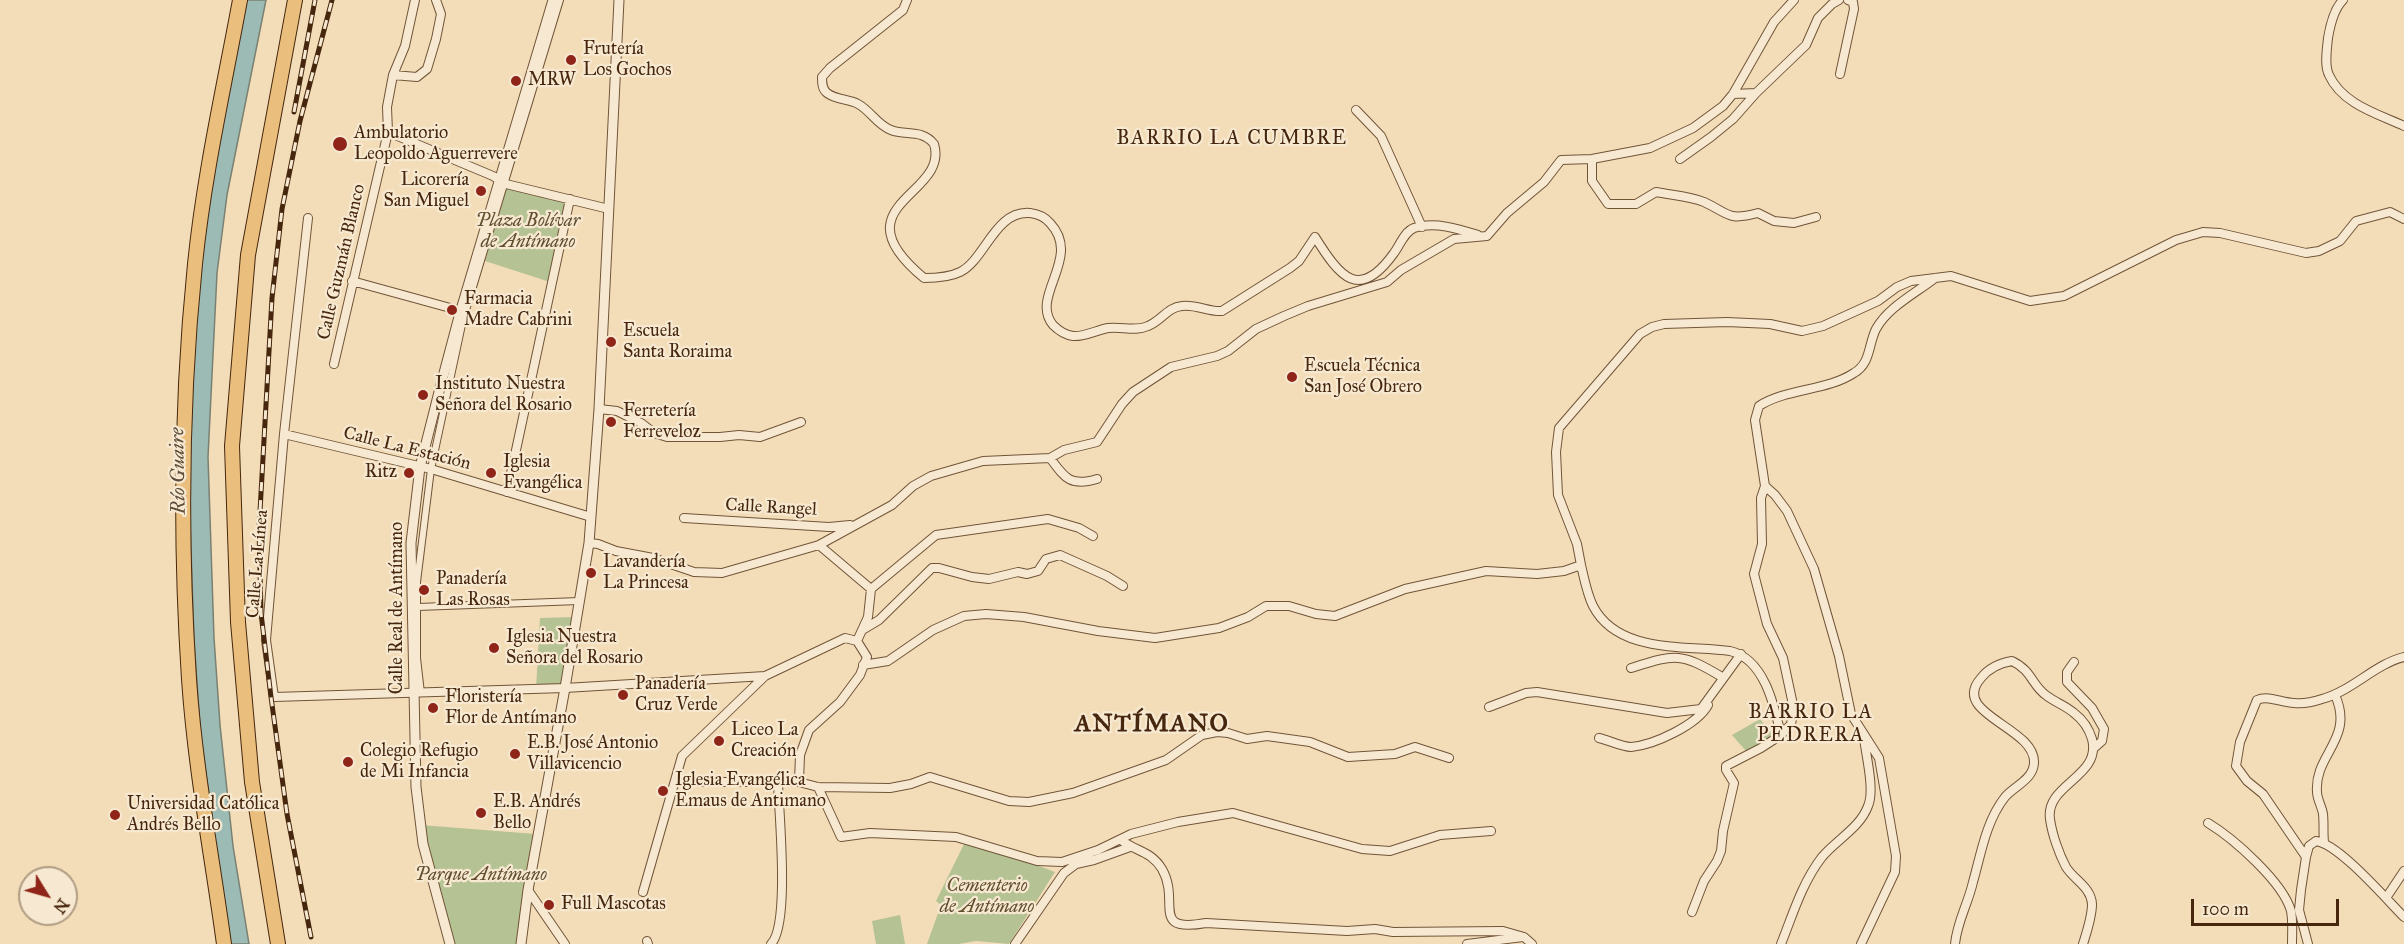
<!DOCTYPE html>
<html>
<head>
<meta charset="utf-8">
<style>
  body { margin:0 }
  #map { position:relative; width:2404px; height:944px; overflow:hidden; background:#f3ddb8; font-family:"IM FELL Great Primer",serif }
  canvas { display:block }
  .north { position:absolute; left:18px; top:866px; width:60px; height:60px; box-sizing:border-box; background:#f7e9d1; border:2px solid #b09b83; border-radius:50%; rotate:127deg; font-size:16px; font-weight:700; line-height:24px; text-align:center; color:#46270e }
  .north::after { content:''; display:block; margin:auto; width:21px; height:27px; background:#8f2418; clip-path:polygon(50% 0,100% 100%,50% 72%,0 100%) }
  .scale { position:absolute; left:2191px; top:899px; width:148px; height:27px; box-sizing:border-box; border:3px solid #46270e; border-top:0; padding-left:8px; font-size:18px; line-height:21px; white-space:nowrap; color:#46270e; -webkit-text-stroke:4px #f7e9d1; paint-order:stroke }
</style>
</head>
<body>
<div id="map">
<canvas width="2404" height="944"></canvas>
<div class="north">N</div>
<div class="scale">100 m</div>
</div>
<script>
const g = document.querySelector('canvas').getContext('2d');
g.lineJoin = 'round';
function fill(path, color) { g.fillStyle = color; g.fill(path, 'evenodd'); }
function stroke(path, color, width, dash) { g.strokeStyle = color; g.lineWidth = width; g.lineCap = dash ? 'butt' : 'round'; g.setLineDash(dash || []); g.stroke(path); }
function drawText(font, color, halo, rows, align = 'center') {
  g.font = font + ' "IM FELL Great Primer",serif'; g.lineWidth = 4.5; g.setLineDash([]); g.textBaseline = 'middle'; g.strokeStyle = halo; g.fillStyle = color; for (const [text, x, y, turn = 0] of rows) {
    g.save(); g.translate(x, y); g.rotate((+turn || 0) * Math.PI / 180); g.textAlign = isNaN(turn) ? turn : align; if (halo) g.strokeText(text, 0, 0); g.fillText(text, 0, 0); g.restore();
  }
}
fill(new Path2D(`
  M506,184L570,199L553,283L485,261Z
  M577,617L565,688L536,689L540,618Z
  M1760,719L1774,736L1746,751L1732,735Z
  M421,825L535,834L520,944H455L427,858Z
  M965,842L1008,854L1055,872L1009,944L976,941L959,944H927L941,905L936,901Z
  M900,915L905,944H876L872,921Z`), '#b5c293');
const water = new Path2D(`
  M245,0H266L227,195L217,273L208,457L214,638L220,725L233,846L249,944H228L200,727L194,639L188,457L189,405L207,192Z`);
fill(water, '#9cbbb4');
stroke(water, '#7a8072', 1.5);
const pedestrian = new Path2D(`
  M418,607L579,601
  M421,693L417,658V582L431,469L463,320L560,0`);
const minor = new Path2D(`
  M907,0L903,10L830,68L822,77C822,83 822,89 827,93C836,100 849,99 858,104C871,111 877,125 891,130C906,136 922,129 934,144C950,196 835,204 924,278C935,278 950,277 960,272C985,260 995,210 1030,213C1038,214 1045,217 1050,223C1083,258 1029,296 1053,325C1058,330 1065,335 1073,336C1084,337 1097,330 1108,328C1122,326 1134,332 1148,326C1161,321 1168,307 1182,306C1196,304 1208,312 1222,311L1290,268L1299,261L1315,237C1340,277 1359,302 1394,253C1400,245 1404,232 1414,228C1434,221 1459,229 1478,235
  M2343,0C2334,9 2330,26 2328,38C2327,49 2324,65 2329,75C2342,104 2378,114 2404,126
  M1840,74L1854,9L1853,2L1848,0
  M393,75L417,77L427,69L436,39L441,14L436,0
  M1733,94L1756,93L1806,45L1818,18L1832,4L1839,0
  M1356,110L1381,136L1422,227
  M388,132L493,176L506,184L609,209
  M1592,159V181L1608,204H1636L1656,192C1671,195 1690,196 1704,202C1730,214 1727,221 1758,213L1774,221L1794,223L1816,217
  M1680,159L1711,137L1733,119L1756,93
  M308,218L284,434L266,640L274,697L565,688L765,676L845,638L857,641
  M352,281L454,309L460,313L463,320
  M334,364L388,132L387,107L393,75L405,46L415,0
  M599,409L617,411L641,423L654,433L667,437H720L739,435L760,437L801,422
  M284,434L431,469L591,517
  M1050,458C1065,478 1070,487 1097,479
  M507,492L570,199
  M684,518L829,527L850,525
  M589,543L598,544L616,551L653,558L694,572L722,573L819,545L892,505L913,486L931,476L983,461L1050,458L1064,450L1097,442L1122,404L1133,392L1171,367L1217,356L1228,351L1256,329L1284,316L1308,306L1387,282L1401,270L1454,239L1487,236L1507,213L1544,182L1561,160L1592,159L1650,148L1693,128L1723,106L1733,94L1774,22L1794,0
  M819,545L871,589L868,617L857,641
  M1581,565C1584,578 1587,594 1593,606C1618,654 1685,645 1730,651C1764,659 1774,704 1781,735L1791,724L1793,713L1792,700L1783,658L1767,624L1754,574L1762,544L1761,498L1765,486
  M871,589L936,535L1048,519L1079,528L1093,536
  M864,629L879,620L932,568H939L972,577L989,579L1018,572L1027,574L1038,571L1046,559L1060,555L1107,576L1123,586
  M2074,662L2067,672V682L2092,708L2104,729L2102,741L2094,748
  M863,665L888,661L933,630L964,616L986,614L1024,617L1098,631L1155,638L1219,628L1248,617L1266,606H1289L1316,614L1335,616L1405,589L1486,571L1537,574L1564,571L1581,565L1577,544L1558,495L1556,452L1559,428L1640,334L1652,327L1664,324L1727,322L1770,324L1802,331L1823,326L1878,301L1897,287L1911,281L1951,276L2030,301L2064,296L2176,240L2203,232L2220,233L2306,253L2319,251L2340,241L2356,221L2390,212L2404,219
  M1631,668C1676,654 1680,652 1722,677
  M1489,707L1526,693L1537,692L1667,713L1701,709L1741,654
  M1599,738C1608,740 1622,747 1631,747C1654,745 1697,725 1708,705
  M676,782H799L818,787L890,788L911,784L930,777L1009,801L1029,802L1073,793L1166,760L1202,735L1217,732L1228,733L1247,739L1267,736L1310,742L1348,757L1395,754L1415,747L1449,758
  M799,782L800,755L809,730L840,702L860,675L867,657L857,641
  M818,787L841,837L870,833L956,837L1037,861L1062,862L1098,850L1131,834L1178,822L1233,813L1362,849L1390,851L1440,835L1491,831
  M2208,823C2233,838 2283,882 2291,911C2293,921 2292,934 2292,944
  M1121,840C1137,852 1151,851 1162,869C1181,902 1149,933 1206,923L1347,931L1375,929L1393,932L1503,931L1524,937L1532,944
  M2324,842C2323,833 2324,823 2323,814C2322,807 2317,799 2317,792C2314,754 2355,739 2335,695
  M2306,857L2263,794L2247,781L2236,766L2240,742L2257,700C2269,695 2282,703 2294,703C2302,704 2313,702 2322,699C2352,691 2375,664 2404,657
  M528,890L565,944
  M643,892L682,756L765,676
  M2386,898L2404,871
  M1692,912L1704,881L1717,861L1721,851L1723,831L1734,783L1726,770V766L1761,748L1781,735
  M647,941L648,944
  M771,944C790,925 779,814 778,783
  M1015,944L1064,873L1076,864L1094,860L1130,847
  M1467,944L1523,937
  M1781,944C1793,914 1802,883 1822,857C1836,840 1860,828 1868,806C1875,790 1866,756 1864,738
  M1861,944L1895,872L1896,856L1879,758L1851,714L1839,656L1814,569L1787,511L1775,495L1765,486L1755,420L1759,406C1787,388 1827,391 1854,373C1871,363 1868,345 1876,329C1888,307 1916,293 1935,278
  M1955,944C1957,922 1968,904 1973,882C1981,854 1986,821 2005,797C2014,786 2033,780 2034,763C2036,727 1949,714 1981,678C1989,668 1999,663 2012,661C2033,671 2031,685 2047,696C2055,702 2066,706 2074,713C2082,719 2089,729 2092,739C2102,777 2045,784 2050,819C2052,834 2059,854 2066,867C2074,880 2091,887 2092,904C2092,917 2087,931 2083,944
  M2308,944L2299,910L2301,890L2306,857L2309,846L2316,841C2339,844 2386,899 2404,917`);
const tertiary = new Path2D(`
  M450,944L423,844L416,787L411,543L420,467L440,388L460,313L553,0
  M521,944L528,890L565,688L589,543L599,409L619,0`);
const motorway = new Path2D(`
  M224,944C212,856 195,768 189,679C180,541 181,401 195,264C204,175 224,87 240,0
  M278,944L252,782L238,622L232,446L248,255L295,0`);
stroke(pedestrian, '#715438', 8);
stroke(minor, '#715438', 10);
stroke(tertiary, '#715438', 11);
stroke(motorway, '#46270e', 16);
stroke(pedestrian, '#f7e9d1', 6);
stroke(minor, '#f7e9d1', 8);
stroke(tertiary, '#f7e9d1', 9);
stroke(motorway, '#eabe7c', 14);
const rail = new Path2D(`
  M294,112L315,0
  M311,937L287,814L271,697L261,613L259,529L272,298L282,209L300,121L332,0`);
stroke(rail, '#46270e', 5);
stroke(rail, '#f7e9d1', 3, [9]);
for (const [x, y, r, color] of [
  [571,60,6,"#8f2418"],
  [516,81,6,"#8f2418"],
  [340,144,8,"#8f2418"],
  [481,191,6,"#8f2418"],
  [452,310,6,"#8f2418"],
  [611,342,6,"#8f2418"],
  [1292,377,6,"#8f2418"],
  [423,395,6,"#8f2418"],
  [611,422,6,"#8f2418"],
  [409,473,6,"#8f2418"],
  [491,473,6,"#8f2418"],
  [591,573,6,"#8f2418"],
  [424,590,6,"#8f2418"],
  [494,648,6,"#8f2418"],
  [623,695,6,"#8f2418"],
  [433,708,6,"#8f2418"],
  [719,741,6,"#8f2418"],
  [515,754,6,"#8f2418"],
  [348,762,6,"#8f2418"],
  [663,791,6,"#8f2418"],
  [481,813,6,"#8f2418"],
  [115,815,6,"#8f2418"],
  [549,905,6,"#8f2418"]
]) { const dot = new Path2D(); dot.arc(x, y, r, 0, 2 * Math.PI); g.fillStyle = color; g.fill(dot); stroke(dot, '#f7e9d1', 2); }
drawText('18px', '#46270e', '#f7e9d1', [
  ["Frutería",583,50],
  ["Los Gochos",583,71],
  ["MRW",528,81],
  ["Ambulatorio",354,134],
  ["Leopoldo Aguerrevere",354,155],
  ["Licorería",469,181,"right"],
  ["San Miguel",469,202,"right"],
  ["Farmacia",464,300],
  ["Madre Cabrini",464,321],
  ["Escuela",623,332],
  ["Santa Roraima",623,353],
  ["Escuela Técnica",1304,367],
  ["San José Obrero",1304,388],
  ["Instituto Nuestra",435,385],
  ["Señora del Rosario",435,406],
  ["Ferretería",623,412],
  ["Ferreveloz",623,433],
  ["Iglesia",503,463],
  ["Evangélica",503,484],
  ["Ritz",397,473,"right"],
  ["Lavandería",603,563],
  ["La Princesa",603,584],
  ["Panadería",436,580],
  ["Las Rosas",436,601],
  ["Iglesia Nuestra",506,638],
  ["Señora del Rosario",506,659],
  ["Panadería",635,685],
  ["Cruz Verde",635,706],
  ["Floristería",445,698],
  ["Flor de Antímano",445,719],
  ["Liceo La",731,731],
  ["Creación",731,752],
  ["E.B. José Antonio",527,744],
  ["Villavicencio",527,765],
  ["Colegio Refugio",360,752],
  ["de Mi Infancia",360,773],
  ["Iglesia Evangélica",675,781],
  ["Emaus de Antimano",675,802],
  ["E.B. Andrés",493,803],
  ["Bello",493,824],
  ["Universidad Católica",127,805],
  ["Andrés Bello",127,826],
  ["Full Mascotas",561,905]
], 'left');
drawText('italic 18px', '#624e2f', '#f7e9d1', [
  ["Plaza Bolívar",528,222],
  ["de Antímano",528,243],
  ["Parque Antímano",481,876],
  ["Cementerio",987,887],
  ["de Antímano",987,908]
]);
drawText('18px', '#46270e', '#f7e9d1', [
  ["Calle Guzmán Blanco",342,262,-77],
  ["Calle La Estación",407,449,14],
  ["Calle Rangel",771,508,3],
  ["Calle La Línea",258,564,-85],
  ["Calle Real de Antímano",398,608,-90]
]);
g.letterSpacing = '1.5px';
drawText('20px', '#46270e', '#f7e9d1', [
  ["BARRIO LA CUMBRE",1232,139],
  ["BARRIO LA",1811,713],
  ["PEDRERA",1811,736]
]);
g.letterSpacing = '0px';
drawText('italic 20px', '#5c4c38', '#f7e9d1', [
  ["Río Guaire",179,471,-91]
]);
g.letterSpacing = '1.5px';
drawText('bold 24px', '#46270e', '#f7e9d1', [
  ["ANTÍMANO",1152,725]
]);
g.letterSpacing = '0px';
</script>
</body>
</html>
